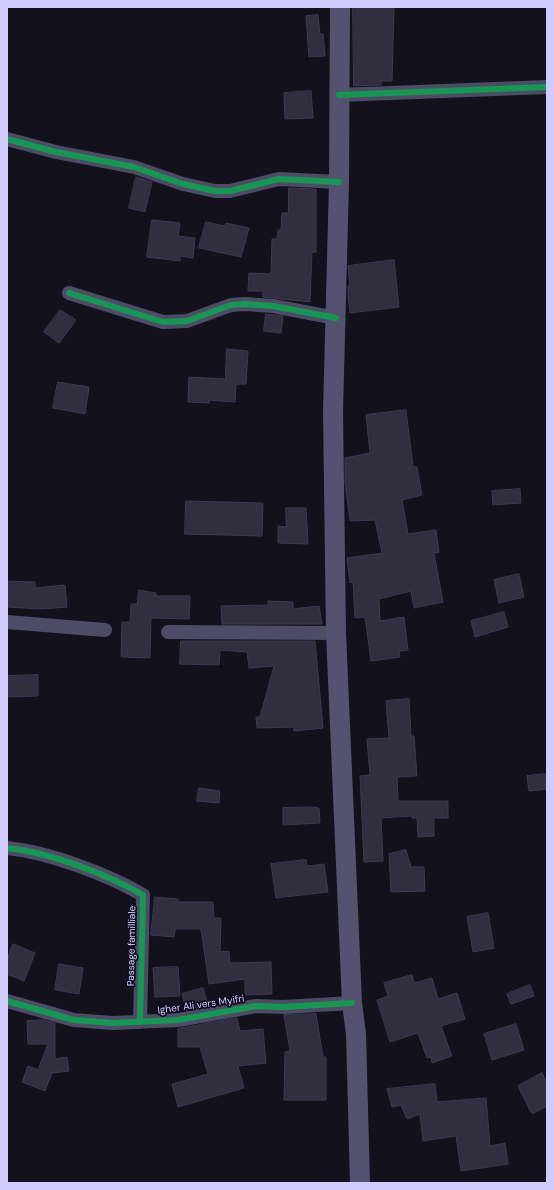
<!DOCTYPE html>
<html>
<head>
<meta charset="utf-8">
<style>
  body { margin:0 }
  #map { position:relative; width:554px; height:1190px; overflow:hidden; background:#13111c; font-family:"DM Sans",sans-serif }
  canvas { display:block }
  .frame { position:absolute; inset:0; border:8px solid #d2cbff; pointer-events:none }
</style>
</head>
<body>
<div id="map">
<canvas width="554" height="1190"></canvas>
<div class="frame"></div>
</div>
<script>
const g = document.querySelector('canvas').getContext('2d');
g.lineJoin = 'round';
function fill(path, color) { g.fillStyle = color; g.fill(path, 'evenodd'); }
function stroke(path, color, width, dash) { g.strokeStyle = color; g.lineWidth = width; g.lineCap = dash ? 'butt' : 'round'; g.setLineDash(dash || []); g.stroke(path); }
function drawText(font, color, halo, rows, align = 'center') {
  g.font = font + ' "DM Sans",sans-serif'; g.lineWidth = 3.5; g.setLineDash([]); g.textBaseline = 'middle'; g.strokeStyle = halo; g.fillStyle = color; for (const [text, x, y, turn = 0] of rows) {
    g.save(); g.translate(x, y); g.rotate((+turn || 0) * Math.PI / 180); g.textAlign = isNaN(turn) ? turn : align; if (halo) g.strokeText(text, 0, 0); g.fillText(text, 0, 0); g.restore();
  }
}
const building = new Path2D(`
  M353,7H394L392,81H381V85L354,86Z
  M318,15L320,34H323L325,56L309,57L306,16Z
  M311,91L313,118L285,119L284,93Z
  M136,177L152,182L145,212L129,208Z
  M289,188L316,189V252H312L310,302L263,297V291H248L249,273L271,274L272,239H277L278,230H281L282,213H288Z
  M152,220L180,223L178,236L195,238L193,258L180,256V261L147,257Z
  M206,222L225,226L226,223L249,228L241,257L199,248Z
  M394,260L399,307L350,313L348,294V286H350L348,266Z
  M60,310L76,320L59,343L44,332Z
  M266,314L283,316L281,333L264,331Z
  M227,349L248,351L246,384H236L235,402L209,400V403L188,402L189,377L225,379Z
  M58,382L89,387L85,414L53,408Z
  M406,410L413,467H417L422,495L402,500L408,534L436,530L439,552L434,553L443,602L414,608L411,591L379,599L380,621L404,617L408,650L399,651L400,657L371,661L365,617L355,618L353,582L350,583L347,558L382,553L375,520L350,521L345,482V458L370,453L366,415Z
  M520,489L521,503L493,505L492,491Z
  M186,501L263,503L262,536L185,534Z
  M286,508H306L308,544L278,543V526L286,527Z
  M519,574L524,597L499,603L494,580Z
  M7,581L35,582V588L65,585L67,607L42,609L7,607Z
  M139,590L156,593V596H190L189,619L151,618L150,658L121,657L122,622H130L131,604H137Z
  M268,601L293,602V609L319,606L322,624H222L221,606L268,605Z
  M504,612L508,627L475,637L471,621Z
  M181,641H315L323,728L294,731V727L257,728L256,717H260L274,666L249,668L247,652L220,650L219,665L180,664Z
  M38,675V696L7,697V676Z
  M409,699L411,736H414L417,776L397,777L398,801H448V818H434V836L418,837L417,818H412V816L381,818L383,861L364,862L360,776L370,775L367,739L389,738L386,701Z
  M547,774V789L529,791L527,776Z
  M199,788L220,791L219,803L197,801Z
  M313,807L319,808L320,823L283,825V808Z
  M406,850L411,867H424L425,891L391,892L389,854Z
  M306,860L307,866L324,864L328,892L276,898L271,864Z
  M155,897L178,899V902H213L214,918H221L220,952L229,951L230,963L271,962L272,994L245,995V979L209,984L201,929H175L174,937L151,935Z
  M488,913L494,948L473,952L467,917Z
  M13,944L35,953L24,981L7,974V960Z
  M59,964L83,968L79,994L55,990Z
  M178,967L180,996L155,997L153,968Z
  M412,975L414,983L432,978L438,999L457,993L465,1019L441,1026L452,1056L432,1063L431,1057L427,1058L418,1033L390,1042L377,1000L388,996L384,983Z
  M530,985L534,996L511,1004L507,994Z
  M203,988L208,1006L186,1010L182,994Z
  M316,1014L323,1057H326V1100H284L285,1052L290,1051L284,1015Z
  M237,1018L240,1031L263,1029L266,1063L238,1066L244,1088L178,1107L172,1084L208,1074L200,1047H178V1029Z
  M44,1020L55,1023V1059L67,1057L69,1071L52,1073L45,1091L22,1082L28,1066L38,1070L48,1044H28L27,1021Z
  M516,1024L524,1050L492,1060L484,1034Z
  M542,1073L547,1083V1106L532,1114L518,1086Z
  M435,1084L437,1102L486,1098L490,1146L505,1143L508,1164L461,1171L456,1136L423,1141L420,1114L407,1119L401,1105L392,1107L387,1089Z`);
fill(building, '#312e3f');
stroke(building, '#3e3a51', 1);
stroke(new Path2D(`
  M339,95L547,87
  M7,139L56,152L134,167L183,184L215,191H230L279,179L339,182
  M69,293L163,322L187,321L231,305L245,304L273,306L336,318
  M7,622L105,630
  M168,632L336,633
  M7,848C48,852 107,874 143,895L140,1022
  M7,1001L74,1020L113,1023L178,1020L256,1006L283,1007L352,1003`), '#4d4b65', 14);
stroke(new Path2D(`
  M340,7L339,182L333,412L336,633L352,1003L356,1034L360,1183`), '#545270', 20);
stroke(new Path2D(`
  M339,95L547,87
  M7,139L56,152L134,167L183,184L215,191H230L279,179L339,182
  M69,293L163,322L187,321L231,305L245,304L273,306L336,318
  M7,848C48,852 107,874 143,895L140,1022
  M7,1001L74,1020L113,1023L178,1020L256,1006L283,1007L352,1003`), '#139951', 6);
drawText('10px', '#d2cbff', '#100c21', [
  ["Passage familliale",132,946,-89],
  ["Igher Ali vers Myifri",201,1005,-8]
]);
</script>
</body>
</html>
